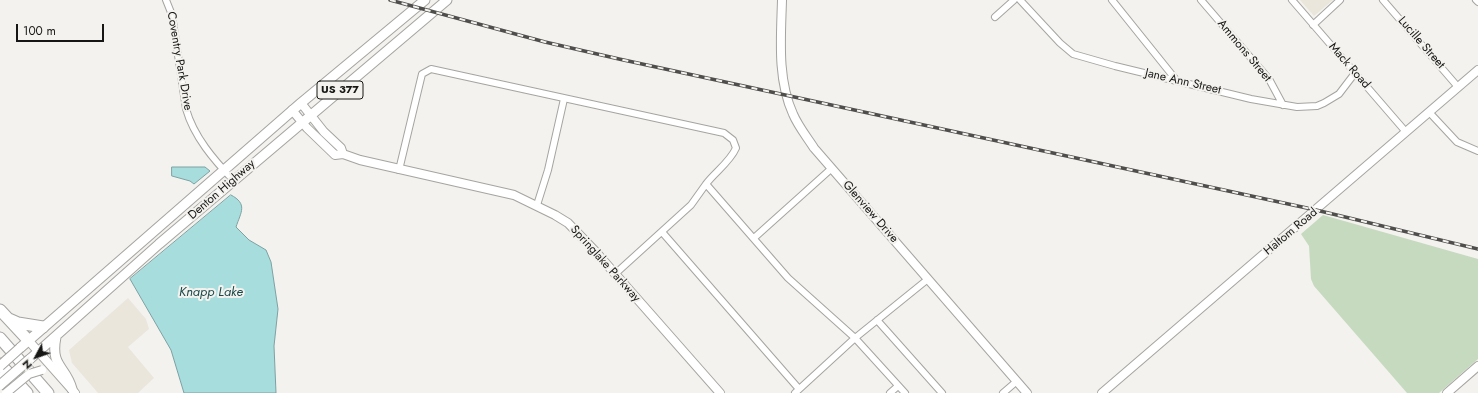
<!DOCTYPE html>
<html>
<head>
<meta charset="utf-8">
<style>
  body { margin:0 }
  #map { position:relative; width:1478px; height:393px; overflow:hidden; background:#f3f2ee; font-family:Jost,sans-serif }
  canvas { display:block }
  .north { position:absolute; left:16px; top:337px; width:40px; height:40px; -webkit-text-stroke:3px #f3f2ee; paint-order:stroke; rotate:229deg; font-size:11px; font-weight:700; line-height:16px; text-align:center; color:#161615 }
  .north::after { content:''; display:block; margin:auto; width:14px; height:18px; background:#161615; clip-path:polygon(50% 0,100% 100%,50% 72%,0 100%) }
  .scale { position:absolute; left:16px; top:24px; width:88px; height:18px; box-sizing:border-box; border:2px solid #161615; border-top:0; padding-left:5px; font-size:12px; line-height:14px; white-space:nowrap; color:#161615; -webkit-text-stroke:3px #f3f2ee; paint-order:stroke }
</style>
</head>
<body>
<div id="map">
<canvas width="1478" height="393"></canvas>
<div class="north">N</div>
<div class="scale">100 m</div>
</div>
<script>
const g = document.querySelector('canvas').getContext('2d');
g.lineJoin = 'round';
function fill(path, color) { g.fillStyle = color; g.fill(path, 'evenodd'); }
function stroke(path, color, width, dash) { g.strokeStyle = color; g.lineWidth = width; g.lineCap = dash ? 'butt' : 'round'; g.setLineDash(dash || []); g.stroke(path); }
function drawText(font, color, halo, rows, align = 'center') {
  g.font = font + ' Jost,sans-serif'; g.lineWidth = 4; g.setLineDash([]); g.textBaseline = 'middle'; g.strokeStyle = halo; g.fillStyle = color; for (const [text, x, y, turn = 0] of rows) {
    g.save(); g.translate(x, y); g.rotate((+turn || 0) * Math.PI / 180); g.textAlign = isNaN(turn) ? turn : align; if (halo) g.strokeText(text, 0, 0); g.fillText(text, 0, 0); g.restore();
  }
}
fill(new Path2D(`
  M1300,0H1333L1314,16Z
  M128,298L146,319L149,329L128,347L154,378L138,393H98L72,363L69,350Z`), '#eae6db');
fill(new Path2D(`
  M1323,215L1478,259V359L1439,393H1407L1314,286L1311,279L1309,246L1301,234Z`), '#c6dabf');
const water = new Path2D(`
  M172,167H205L210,171L194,184L190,181L172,176Z
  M231,195C248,204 241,212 236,227L249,240L266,250L271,262L278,309L274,346L276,393H184L171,350L130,279Z`);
fill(water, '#a8ddde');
stroke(water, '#7ca1a2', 1);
const street = new Path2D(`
  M166,0L172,15L186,109C194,137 214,160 234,181
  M1020,0L1060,43L1073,54L1115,66L1251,99L1297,107L1317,106L1324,103L1339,94L1355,73
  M1112,0L1177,81
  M1201,0L1269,79L1283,105
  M1292,0L1406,132
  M1383,0L1458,87
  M1476,0L1478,2
  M995,17L1014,0
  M1313,25L1340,0
  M1429,112L1457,142L1478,151
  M399,170L422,74L431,69L724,133L733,140L736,148C730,162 715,172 706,184L788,278L855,338L905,393
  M537,205L548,170L564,99
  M662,232L799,389
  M754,238L832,168
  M615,274L691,205L706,184
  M877,320L942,393
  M795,393L855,338L928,279
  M890,393L898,386
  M1003,393L1017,381`);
const secondary = new Path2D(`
  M782,0C781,37 777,79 793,114C798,126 807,137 814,148L1027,393
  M301,103L324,132L341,148L343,154
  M292,110L307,128L335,155L343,154L360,160L514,195L555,215L568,223L595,251L720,393
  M28,340L75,393
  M1102,393L1478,70
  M1447,393L1478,366`);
const primary = new Path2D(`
  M56,337C50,367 66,366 72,389
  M20,348L301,103L425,0
  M30,359L159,244L447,0`);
const highway = new Path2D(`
  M0,310L28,340
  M9,319L18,323L43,327
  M0,338L48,393
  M0,364L27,393
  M0,378L14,393`);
stroke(street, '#a5a4a0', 8);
stroke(secondary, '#a5a4a0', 10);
stroke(primary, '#a5a4a0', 11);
stroke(highway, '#a5a4a0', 13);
stroke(street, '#fff', 6);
stroke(secondary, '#fff', 8);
stroke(primary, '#fff', 9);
stroke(highway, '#fff', 11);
const rail = new Path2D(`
  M390,0L545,42L619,59L1316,210L1478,249`);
stroke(rail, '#4f4e4d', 3.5);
stroke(rail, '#f3f2ee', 2, [6]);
const secondaryBridge = new Path2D(`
  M6,393L29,374L42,370`);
const primaryBridge = new Path2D(`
  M0,366L20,348
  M0,385L30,359`);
stroke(secondaryBridge, '#a5a4a0', 10, []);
stroke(primaryBridge, '#a5a4a0', 11, []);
stroke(secondaryBridge, '#fff', 8);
stroke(primaryBridge, '#fff', 9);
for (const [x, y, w] of [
  [340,90,46]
]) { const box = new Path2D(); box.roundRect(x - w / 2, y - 9, w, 18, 3); g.fillStyle = '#f3f2ee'; g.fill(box); stroke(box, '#161615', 1); }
drawText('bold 11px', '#161615', null, [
  ["US 377",340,90]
]);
drawText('12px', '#161615', '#f3f2ee', [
  ["Lucille Street",1421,43,49],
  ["Ammons Street",1244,51,50],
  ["Coventry Park Drive",179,61,80],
  ["Mack Road",1349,66,49],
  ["Jane Ann Street",1183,82,13],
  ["Denton Highway",222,190,-41],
  ["Glenview Drive",870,212,49],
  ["Haltom Road",1291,232,-40],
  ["Springlake Parkway",605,264,48]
]);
drawText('italic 13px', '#1a494a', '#f3f2ee', [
  ["Knapp Lake",211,293]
]);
</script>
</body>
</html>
